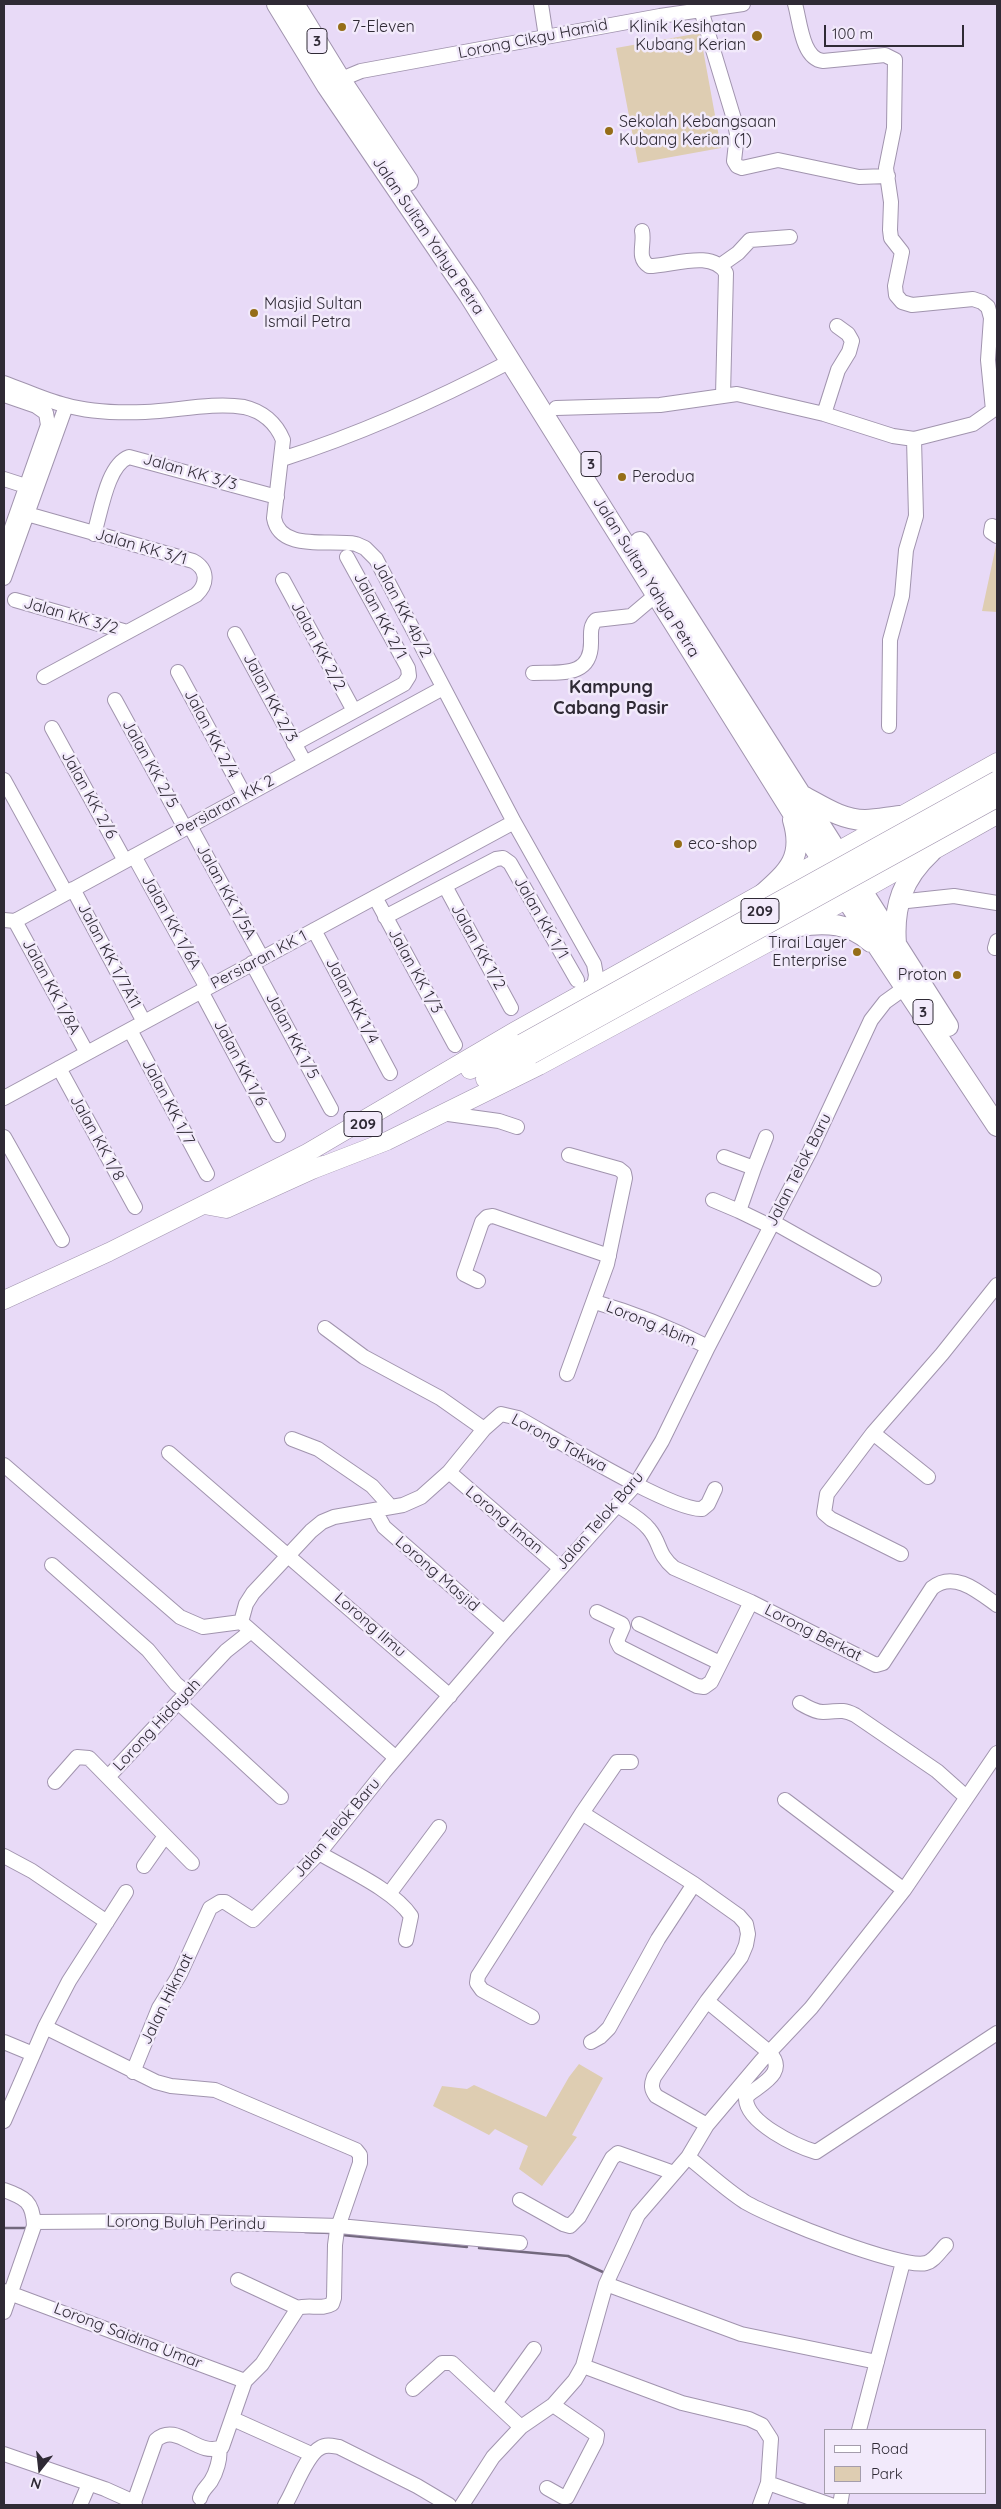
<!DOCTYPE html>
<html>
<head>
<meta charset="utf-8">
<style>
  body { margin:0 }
  #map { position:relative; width:1001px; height:2509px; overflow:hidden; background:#e8daf7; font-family:Quicksand,sans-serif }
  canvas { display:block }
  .frame { position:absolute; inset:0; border:5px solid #2f2a35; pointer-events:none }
  .legend { position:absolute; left:824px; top:2429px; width:162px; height:65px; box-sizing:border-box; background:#f2eafb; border:1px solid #a49dac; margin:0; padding:6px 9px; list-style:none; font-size:15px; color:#2f2a35 }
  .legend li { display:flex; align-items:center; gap:10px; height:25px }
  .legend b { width:25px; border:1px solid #a49dac }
  .north { position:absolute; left:15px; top:2444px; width:50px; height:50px; -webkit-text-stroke:4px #f2eafb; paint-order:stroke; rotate:196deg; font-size:14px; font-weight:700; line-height:20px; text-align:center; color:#2f2a35 }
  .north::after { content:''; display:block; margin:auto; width:18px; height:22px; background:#2f2a35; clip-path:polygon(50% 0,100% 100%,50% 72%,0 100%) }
  .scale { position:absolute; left:824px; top:25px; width:140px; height:22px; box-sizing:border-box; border:2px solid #2f2a35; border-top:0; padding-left:6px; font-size:15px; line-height:18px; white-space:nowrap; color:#2f2a35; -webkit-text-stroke:4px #f2eafb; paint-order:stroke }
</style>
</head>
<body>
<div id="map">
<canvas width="1001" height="2509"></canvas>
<div class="frame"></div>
<ul class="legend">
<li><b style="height:6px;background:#fff"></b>Road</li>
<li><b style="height:14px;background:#decdb2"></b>Park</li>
</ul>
<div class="north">N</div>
<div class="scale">100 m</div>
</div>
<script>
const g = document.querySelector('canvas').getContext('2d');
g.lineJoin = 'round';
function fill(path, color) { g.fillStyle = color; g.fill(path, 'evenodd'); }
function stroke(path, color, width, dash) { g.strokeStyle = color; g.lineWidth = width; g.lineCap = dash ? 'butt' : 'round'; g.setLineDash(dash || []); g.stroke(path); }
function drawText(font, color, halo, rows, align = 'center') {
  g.font = font + ' Quicksand,sans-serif'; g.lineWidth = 5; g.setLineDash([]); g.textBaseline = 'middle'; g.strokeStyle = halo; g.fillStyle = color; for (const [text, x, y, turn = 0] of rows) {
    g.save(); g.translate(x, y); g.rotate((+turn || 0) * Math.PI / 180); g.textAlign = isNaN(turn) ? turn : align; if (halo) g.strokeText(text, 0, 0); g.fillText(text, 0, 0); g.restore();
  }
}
fill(new Path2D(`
  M700,33L721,148L638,163L616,48Z
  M997,541V612L982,611Z
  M579,2064L603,2078L572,2135L577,2137L542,2186L519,2169L528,2146L495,2129L489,2135L433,2106L442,2086L467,2089L474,2085L546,2117L569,2077Z`), '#decdb2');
stroke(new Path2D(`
  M4,2228H26
  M305,2232L331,2233
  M342,2235L467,2247
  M479,2248L568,2256L605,2273`), '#72687d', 2.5);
const minor = new Path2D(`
  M541,4L546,37
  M795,4C800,21 802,59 823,61L885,55L895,60L894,128L886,168L891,202L890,230L891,238L902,252L895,286L896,295L902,302L912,305L973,299L982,302L988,307L991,318L988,360L993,410
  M701,10L734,119L737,134L734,161L737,166L742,168L778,160L859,177L888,176
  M332,83L361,71L660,16L743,4
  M642,231C645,244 636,258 649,266C672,266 712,249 726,273L723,395
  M721,265L738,253L750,240L790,237
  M4,383C24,390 44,400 65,405C89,412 120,413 145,412C176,411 212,402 244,407C262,411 276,423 283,440L274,518C280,552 330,539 356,544L365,548L376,559L514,822L594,964L596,975L594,987
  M4,395L36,406L46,413
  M556,408L660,405L737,394L824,414L893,436L914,439L973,424L993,410L997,409
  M824,414L838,370L849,352L852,341L848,334L837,326
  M282,459C361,434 438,399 511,361
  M4,479L35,489
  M27,514L193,561C208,569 208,584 196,595L44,677
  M992,526L991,532L997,536
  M94,534C101,512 107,465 129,457L277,497
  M4,550L48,425L46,413
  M4,578L66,406
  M283,580L354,711
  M15,600L127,632
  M235,634L305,763
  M178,672L245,796
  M533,673C560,672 592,678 591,641C591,633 590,626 596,620L631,616L657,594
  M115,700L185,828
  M889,726L890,640L902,596L906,550L916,516L914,439
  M52,728L125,861
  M294,744L404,684L409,676L408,668L347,557
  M4,780L66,893
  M190,826L262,958
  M134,856L207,988
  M445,886L511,1008
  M73,889L144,1022
  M375,897L455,1045
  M898,902L954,896L997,903
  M385,917L496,859L503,858L510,863L577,980
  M4,920L15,921L443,688
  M15,921L87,1053
  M314,930L390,1073
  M995,948L997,941
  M252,963L331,1109
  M201,991L278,1135
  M130,1030L207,1174
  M59,1068L135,1207
  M4,1098L514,822
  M441,1113L499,1121L517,1127
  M4,1137L62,1240
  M724,1157L754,1168L739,1211L770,1226
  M754,1168L766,1137
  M713,1200L739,1211
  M773,1222L874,1279
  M478,1281L464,1274L482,1222L487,1217L493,1216L609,1256
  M595,1302C634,1313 671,1328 708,1347
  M325,1328L364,1357L440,1398L484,1429
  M567,1374L607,1264L625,1178L624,1173L619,1169L569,1155
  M873,1433L928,1477
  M292,1439L318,1449L372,1486L391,1507
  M169,1453L450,1696
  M4,1465L180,1617L203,1627L241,1622
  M449,1472L560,1568
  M617,1505C628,1512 641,1519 649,1529C661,1543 657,1554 674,1568L751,1602L876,1665L883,1663L932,1588C954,1570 979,1592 997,1605
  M375,1511L384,1527L504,1632
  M901,1554L831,1519L824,1513L827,1494L873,1433L942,1354L997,1285
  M52,1565L148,1650L176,1684L187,1693
  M597,1612L622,1624L623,1627L617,1641L620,1647L697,1686L704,1687L711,1682L751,1602
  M241,1622L246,1604L253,1593L311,1531L322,1522L334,1517L403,1505L421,1497L449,1472L484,1429L501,1414L518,1418C551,1436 671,1511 702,1509L708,1504L715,1489
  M241,1622L396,1758
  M639,1624L720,1663
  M178,1702L281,1797
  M800,1703C807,1707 815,1712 823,1712C838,1712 840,1708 855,1715L937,1771L965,1796
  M631,1762H617L582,1813L694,1884L739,1916L746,1924L748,1934L746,1945L741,1957L707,2001L654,2077C651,2085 651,2089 656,2096L707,2125
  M108,1777L226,1651L250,1632
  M55,1782L77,1757L89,1758L192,1863
  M785,1800L904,1890
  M319,1853C346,1869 394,1890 411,1916L406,1940
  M4,1856L32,1871L107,1922
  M144,1866L165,1836
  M389,1894L439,1827
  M707,2001L769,2052C788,2072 763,2083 748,2095L746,2099C747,2123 796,2146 816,2152L997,2033
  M532,2017L482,1990L477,1983L478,1976L582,1813
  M45,2027L156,2082L171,2086L215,2090L356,2150L360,2155V2163L337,2230L335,2245L334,2298L332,2304C322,2310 309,2304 298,2308L262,2364L245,2381L222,2447C197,2458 178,2421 156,2440L134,2502
  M4,2042L33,2054
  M591,2042L600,2037L609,2028L658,1939L694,1884
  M133,2072L159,2008L180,1974L210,1908L220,1902H225L253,1920L319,1853L384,1772L504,1632L636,1484L662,1441L708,1347L810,1151L871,1020L885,1002L906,987
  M4,2121L45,2027L69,1981L126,1892
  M688,2157C707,2172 725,2189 745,2202C770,2217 902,2270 926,2263C934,2261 940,2251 946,2245
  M4,2190C25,2198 33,2201 34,2226L4,2312
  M520,2200L563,2224L570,2226L579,2217L612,2158L618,2153L674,2173
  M34,2222L157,2221L339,2226L520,2243
  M238,2280L298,2308
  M606,2284L741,2334L877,2362
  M4,2291L245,2381
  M583,2366L606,2284L638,2215L688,2157L707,2125L762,2060L811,2008L904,1890L997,1753
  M413,2389L442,2363H452L521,2427
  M496,2402L534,2349
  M233,2419L311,2454
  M859,2430L903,2262
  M4,2454L105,2489L134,2502L135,2505
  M768,2483L831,2505
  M547,2488L563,2497H567L596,2441L597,2435L553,2405
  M200,2498C202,2490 207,2487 211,2481C216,2473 221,2458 219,2449
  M80,2505L89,2484
  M285,2505C294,2491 306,2455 320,2448C326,2444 333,2446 339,2447L417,2486L449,2505
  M462,2505L493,2457L521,2427L553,2405L575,2380L583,2366L682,2403L749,2419L762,2425L771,2439L768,2483L760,2505
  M840,2505L842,2493`);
const major = new Path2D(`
  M470,1070L522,1043
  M485,1079L531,1055
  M302,1156L515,1031L997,762
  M312,1170L387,1141L539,1066L799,926L997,815
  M204,1205L226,1209L323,1165
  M4,1300L109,1252L311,1151`);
const highway = new Path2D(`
  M277,4L327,86L469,295L847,900L997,1126
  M294,4L340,79L408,181
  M640,542L948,1026
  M803,796C822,806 842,820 865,820C877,820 889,817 900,816
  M763,894C789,871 804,857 793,820
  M799,926C826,922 850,923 871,942
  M896,944C893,906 903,878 931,852`);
stroke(minor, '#a194ae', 16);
stroke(major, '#a194ae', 19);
stroke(highway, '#a194ae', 22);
stroke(minor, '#fff', 14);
stroke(major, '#fff', 18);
stroke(highway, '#fff', 20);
const majorBridge = new Path2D(`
  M522,1043L997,780
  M531,1055L997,798`);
stroke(majorBridge, '#a194ae', 19, []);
stroke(majorBridge, '#fff', 18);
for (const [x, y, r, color] of [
  [342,27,5,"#956d17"],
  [757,36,6,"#956d17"],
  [609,131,5,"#956d17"],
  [254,313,5,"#956d17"],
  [622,477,5,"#956d17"],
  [678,844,5,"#956d17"],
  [857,952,5,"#956d17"],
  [957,975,5,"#956d17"]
]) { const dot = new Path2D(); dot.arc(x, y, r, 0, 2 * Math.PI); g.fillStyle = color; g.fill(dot); stroke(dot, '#f2eafb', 2); }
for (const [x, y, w] of [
  [317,41,20],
  [591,464,20],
  [760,911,38],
  [923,1012,20],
  [363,1124,38]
]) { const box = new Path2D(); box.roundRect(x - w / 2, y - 12.5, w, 25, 4); g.fillStyle = '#f2eafb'; g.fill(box); stroke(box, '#2f2a35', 1); }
drawText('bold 15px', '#2f2a35', null, [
  ["3",317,41],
  ["3",591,464],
  ["209",760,911],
  ["3",923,1012],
  ["209",363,1124]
]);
drawText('16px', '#2f2a35', '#f2eafb', [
  ["7-Eleven",352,27],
  ["Klinik Kesihatan",746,27,"right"],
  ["Kubang Kerian",746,45,"right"],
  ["Sekolah Kebangsaan",619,122],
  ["Kubang Kerian (1)",619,140],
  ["Masjid Sultan",264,304],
  ["Ismail Petra",264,322],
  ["Perodua",632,477],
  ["eco-shop",688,844],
  ["Tirai Layer",847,943,"right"],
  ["Enterprise",847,961,"right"],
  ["Proton",947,975,"right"]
], 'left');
drawText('16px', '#2f2a35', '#f2eafb', [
  ["Lorong Cikgu Hamid",533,39,-11],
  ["Jalan Sultan Yahya Petra",428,236,56],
  ["Jalan KK 3/3",190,472,16],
  ["Jalan KK 3/1",141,547,16],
  ["Jalan Sultan Yahya Petra",646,577,58],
  ["Jalan KK 4b/2",402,609,62],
  ["Jalan KK 3/2",71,616,16],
  ["Jalan KK 2/1",380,616,62],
  ["Jalan KK 2/2",318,646,62],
  ["Jalan KK 2/3",270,698,62],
  ["Jalan KK 2/4",211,734,62],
  ["Jalan KK 2/5",150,764,61],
  ["Jalan KK 2/6",89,795,61],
  ["Persiaran KK 2",225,806,-29],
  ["Jalan KK 1/5A",226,892,61],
  ["Jalan KK 1/1",541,918,60],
  ["Jalan KK 1/6A",171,922,61],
  ["Jalan KK 1/2",478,947,61],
  ["Jalan KK 1/7A11",109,956,62],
  ["Persiaran KK 1",259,960,-28],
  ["Jalan KK 1/3",415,971,61],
  ["Jalan KK 1/8A",51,987,62],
  ["Jalan KK 1/4",352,1001,62],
  ["Jalan KK 1/5",292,1036,62],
  ["Jalan KK 1/6",240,1063,62],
  ["Jalan KK 1/7",168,1102,62],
  ["Jalan KK 1/8",97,1138,61],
  ["Jalan Telok Baru",799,1170,-63],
  ["Lorong Abim",651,1324,22],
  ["Lorong Takwa",559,1443,28],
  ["Lorong Iman",504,1520,40],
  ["Jalan Telok Baru",600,1521,-49],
  ["Lorong Masjid",437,1574,41],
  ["Lorong Ilmu",370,1625,41],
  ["Lorong Berkat",813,1633,27],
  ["Lorong Hidayah",157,1725,-47],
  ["Jalan Telok Baru",337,1828,-50],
  ["Jalan Hikmat",167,1999,-64],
  ["Lorong Buluh Perindu",186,2223,1],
  ["Lorong Saidina Umar",128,2336,21]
]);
drawText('bold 18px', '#2f2a35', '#f2eafb', [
  ["Kampung",611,688],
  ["Cabang Pasir",611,709]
]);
</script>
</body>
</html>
